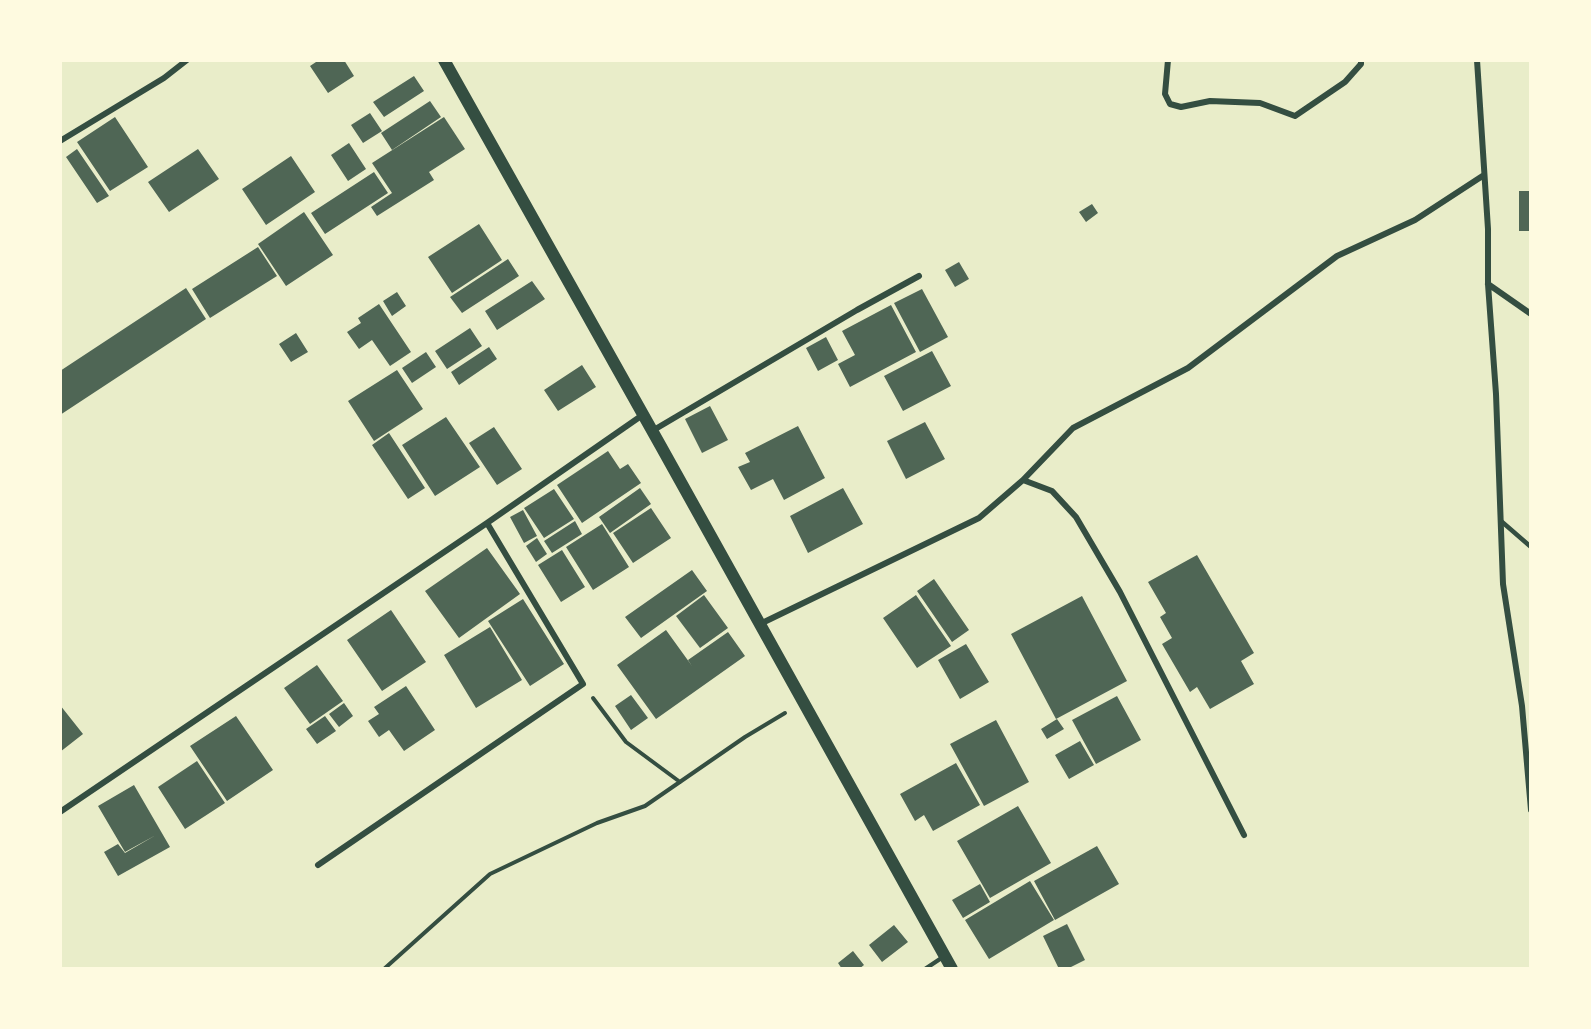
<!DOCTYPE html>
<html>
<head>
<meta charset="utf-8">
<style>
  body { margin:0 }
  #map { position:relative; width:1591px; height:1029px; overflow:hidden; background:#e9edc9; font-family:Spectral,serif }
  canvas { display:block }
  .frame { position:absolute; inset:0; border:62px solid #fefae0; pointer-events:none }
</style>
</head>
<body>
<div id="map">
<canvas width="1591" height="1029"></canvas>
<div class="frame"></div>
</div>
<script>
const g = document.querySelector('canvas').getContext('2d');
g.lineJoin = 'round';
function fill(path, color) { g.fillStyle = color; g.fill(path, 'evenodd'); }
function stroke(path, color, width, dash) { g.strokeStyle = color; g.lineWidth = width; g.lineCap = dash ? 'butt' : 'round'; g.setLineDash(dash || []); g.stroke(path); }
fill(new Path2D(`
  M319,60H344L354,76L328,93L310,66Z
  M414,76L424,91L384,117L373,102Z
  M430,101L441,117L392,150L381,133Z
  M370,113L382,131L363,143L351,125Z
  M115,117L148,167L110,191L77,142Z
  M444,117L465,149L429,172L434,180L377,216L371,207L392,193L372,163Z
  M349,143L366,169L348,181L331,155Z
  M77,149L109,196L97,203L66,157Z
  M198,149L219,179L169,212L148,182Z
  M291,156L315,192L266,225L242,189Z
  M374,172L388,193L325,234L311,213Z
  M1519,191H1531V231H1519Z
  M1092,204L1098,213L1086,222L1079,212Z
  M304,212L333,255L286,286L258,244Z
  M479,224L502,260L452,293L428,257Z
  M258,247L277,276L210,318L192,289Z
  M508,259L519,276L462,313L450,297Z
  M959,262L969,279L955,287L945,270Z
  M532,281L545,299L497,330L485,311Z
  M186,288L206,319L60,415V371Z
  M922,289L948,337L920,352L894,303Z
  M397,292L406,306L392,316L383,301Z
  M379,304L411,352L390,366L372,340L359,349L347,332L361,323L358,318Z
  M891,305L916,352L850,387L838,364L855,355L842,331Z
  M470,328L482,346L447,369L435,351Z
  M296,333L308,352L291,362L279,344Z
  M826,337L838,360L818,371L806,348Z
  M489,347L497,359L459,385L451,372Z
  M932,351L951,386L903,411L884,376Z
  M426,352L436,367L412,383L402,368Z
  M582,365L596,387L558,411L544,390Z
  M397,370L423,409L374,441L348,401Z
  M710,406L728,440L702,453L685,419Z
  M446,417L480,467L435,496L402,445Z
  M925,422L945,459L906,479L887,441Z
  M798,426L825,478L784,500L773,479L751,490L738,467L750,462L745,453Z
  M494,427L522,469L497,485L469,443Z
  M389,433L425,488L408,499L372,445Z
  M608,451L620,469L628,464L641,483L582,523L557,485Z
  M640,488L651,504L610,533L599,517Z
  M843,488L863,524L808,553L790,516Z
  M554,489L574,519L544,538L524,508Z
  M651,508L671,538L633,563L613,533Z
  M523,510L537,536L524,543L510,517Z
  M575,521L582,534L552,553L544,541Z
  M602,524L629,567L593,590L566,547Z
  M537,538L547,554L536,562L526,546Z
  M487,548L520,594L459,638L425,591Z
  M562,550L585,587L561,602L538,565Z
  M1197,555L1254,653L1241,661L1254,684L1210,709L1197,687L1190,692L1162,644L1172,638L1160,617L1166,613L1148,582Z
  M692,570L707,591L641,638L625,617Z
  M934,579L969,630L952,642L917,591Z
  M704,595L728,628L700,648L676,616Z
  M916,595L951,646L917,668L883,618Z
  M1082,596L1127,681L1056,719L1011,634Z
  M523,599L564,664L530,686L488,621Z
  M391,610L426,662L382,691L347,640Z
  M490,627L522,680L476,708L444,655Z
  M666,630L692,666L688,660L728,632L745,656L656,719L617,665Z
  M966,644L989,682L960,699L938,660Z
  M317,665L343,701L310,724L284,688Z
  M406,686L435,730L404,751L389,730L379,737L368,721L379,714L374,707Z
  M631,695L648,718L631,730L615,706Z
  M1117,696L1141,740L1096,764L1072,720Z
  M344,703L353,716L339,727L329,714Z
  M60,705L83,734L60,752Z
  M236,716L273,770L227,801L190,746Z
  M325,716L336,731L317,744L306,729Z
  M1057,719L1064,729L1047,739L1041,729Z
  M996,720L1029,782L984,806L950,744Z
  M1080,741L1094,765L1069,779L1055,755Z
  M197,761L225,803L185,829L158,787Z
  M956,763L980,805L933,831L924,815L915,821L900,794Z
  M134,785L170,847L118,876L104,852L118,844L125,853L156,835L125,852L98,806Z
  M1018,806L1051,863L990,898L957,841Z
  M1097,846L1119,884L1055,920L1034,881Z
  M1030,881L1054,920L989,959L965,920Z
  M980,884L990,902L963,918L952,900Z
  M1067,924L1085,960L1067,969H1059L1043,936Z
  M894,925L908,942L882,962L869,945Z
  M853,951L864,965L859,969H842L838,963Z`), '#4f6655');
stroke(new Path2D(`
  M593,698L626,742L680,782
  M384,969L490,874L597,823L645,806L745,737L785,713`), '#344e41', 4);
stroke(new Path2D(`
  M1501,521L1531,547
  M925,969L943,957`), '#344e41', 4.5);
stroke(new Path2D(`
  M1168,60L1165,94L1170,104L1181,107L1210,101L1260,103L1295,116L1345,82L1361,64V60
  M1477,60L1488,229V284L1496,394L1503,584L1522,706L1531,810
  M60,141L164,78L187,60
  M1488,284L1531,314
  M652,431L857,310L919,276
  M1023,480L1052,491L1076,517L1120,592L1244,835
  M760,624L979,518L1023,480L1073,428L1188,368L1337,256L1415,220L1484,175
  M60,812L487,523L644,414
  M318,865L583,684L487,523`), '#344e41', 6);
stroke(new Path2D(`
  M444,60C615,362 783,666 952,969`), '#344e41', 12);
</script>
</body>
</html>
